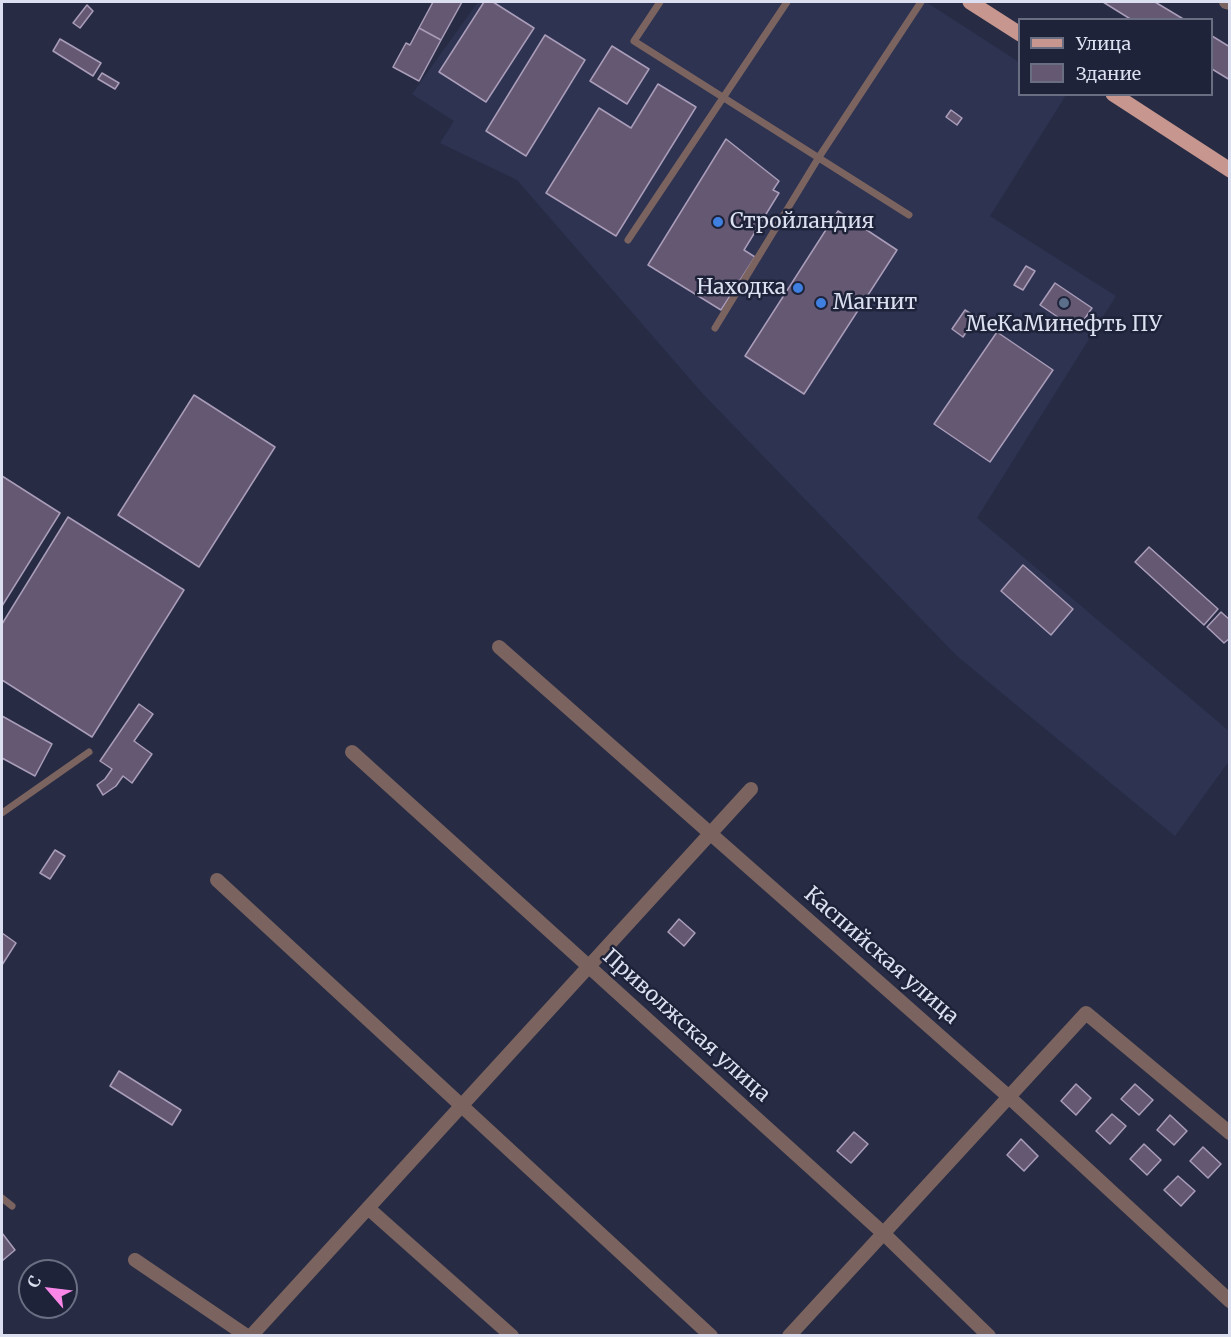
<!DOCTYPE html>
<html>
<head>
<meta charset="utf-8">
<style>
  body { margin:0 }
  #map { position:relative; width:1231px; height:1337px; overflow:hidden; background:#272c44; font-family:Merriweather,serif }
  canvas { display:block }
  .frame { position:absolute; inset:0; border:3px solid #dbdfef; pointer-events:none }
  .legend { position:absolute; left:1018px; top:18px; width:195px; height:78px; box-sizing:border-box; background:#1e233a; border:2px solid #6a6e82; margin:0; padding:8px 10px; list-style:none; font-size:18px; color:#dbdfef }
  .legend li { display:flex; align-items:center; gap:12px; height:30px }
  .legend b { width:30px; border:2px solid #6a6e82 }
  .north { position:absolute; left:18px; top:1259px; width:60px; height:60px; box-sizing:border-box; background:#1e233a; border:2px solid #6a6e82; border-radius:50%; rotate:298deg; font-size:16px; font-weight:700; line-height:24px; text-align:center; color:#dbdfef }
  .north::after { content:''; display:block; margin:auto; width:21px; height:27px; background:#fa87e8; clip-path:polygon(50% 0,100% 100%,50% 72%,0 100%) }
</style>
</head>
<body>
<div id="map">
<canvas width="1231" height="1337"></canvas>
<div class="frame"></div>
<ul class="legend">
<li><b style="height:8px;background:#c7968f"></b>Улица</li>
<li><b style="height:16px;background:#645872"></b>Здание</li>
</ul>
<div class="north">С</div>
</div>
<script>
const g = document.querySelector('canvas').getContext('2d');
g.lineJoin = 'round';
function fill(path, color) { g.fillStyle = color; g.fill(path, 'evenodd'); }
function stroke(path, color, width, dash) { g.strokeStyle = color; g.lineWidth = width; g.lineCap = dash ? 'butt' : 'round'; g.setLineDash(dash || []); g.stroke(path); }
function drawText(font, color, halo, rows, align = 'center') {
  g.font = font + ' Merriweather,serif'; g.lineWidth = 5; g.setLineDash([]); g.textBaseline = 'middle'; g.strokeStyle = halo; g.fillStyle = color; for (const [text, x, y, turn = 0] of rows) {
    g.save(); g.translate(x, y); g.rotate((+turn || 0) * Math.PI / 180); g.textAlign = isNaN(turn) ? turn : align; if (halo) g.strokeText(text, 0, 0); g.fillText(text, 0, 0); g.restore();
  }
}
fill(new Path2D(`
  M478,2H926L1019,62L1020,94L1066,95L990,216L1116,296L977,518L1229,731V761L1175,836L957,656L703,394L517,180L440,143L454,121L412,94Z`), '#2d3351');
const building = new Path2D(`
  M431,2H462L441,40L419,28L433,2Z
  M484,2H493L534,28L486,102L439,72Z
  M1103,2H1155L1185,20H1132Z
  M87,5L93,11L80,28L73,23Z
  M419,28L441,40L419,81L393,67L406,43L410,45Z
  M545,35L585,60L526,156L486,131Z
  M1212,36L1230,47V80L1212,69Z
  M60,39L101,63L93,76L53,51Z
  M612,46L649,69L627,104L590,81Z
  M102,73L119,83L115,89L98,79Z
  M658,84L696,107L616,236L546,193L599,108L631,128Z
  M951,110L962,118L957,125L946,117Z
  M726,139L779,181L773,190L779,193L744,250L755,257L721,310L648,265Z
  M838,211L897,250L804,394L745,356Z
  M1026,266L1035,271L1023,290L1014,285Z
  M1055,283L1092,308L1077,330L1040,305Z
  M965,310L976,317L963,337L952,329Z
  M997,332L1053,370L990,462L934,424Z
  M194,395L275,447L199,567L118,515Z
  M2,476L60,513L2,606Z
  M68,517L184,590L92,737L2,680V624Z
  M1149,547L1218,609L1204,625L1135,562Z
  M1023,565L1073,609L1051,635L1001,591Z
  M1221,612L1230,620V638L1224,643L1207,627Z
  M139,704L153,714L134,741L152,754L132,783L123,776L116,786L103,795L97,785L105,779L112,769L100,761Z
  M2,716L52,744L35,776L2,758Z
  M55,850L65,856L50,879L40,873Z
  M679,919L695,933L684,946L668,932Z
  M2,933L16,943L2,965Z
  M119,1071L181,1110L172,1125L110,1086Z
  M1076,1084L1091,1098L1076,1115L1061,1101Z
  M1135,1084L1153,1100L1139,1115L1121,1099Z
  M1112,1114L1126,1126L1110,1144L1096,1131Z
  M1170,1115L1187,1131L1174,1145L1157,1130Z
  M854,1132L868,1144L851,1163L837,1151Z
  M1021,1139L1038,1156L1024,1171L1007,1155Z
  M1144,1144L1161,1160L1147,1175L1130,1159Z
  M1203,1147L1221,1164L1208,1178L1190,1161Z
  M1178,1176L1195,1191L1181,1206L1164,1190Z
  M2,1233L15,1250L2,1261Z`);
fill(building, '#645872');
stroke(building, '#aa9dba', 1.5);
stroke(new Path2D(`
  M660,2L634,41L909,215
  M628,240L787,2
  M715,328L819,157L921,2
  M2,813L89,752
  M2,1198L12,1206`), '#7b635f', 7);
stroke(new Path2D(`
  M1226,2L1230,3
  M499,647L1009,1097L1230,1301
  M352,752L883,1233L989,1336
  M217,880L711,1336
  M368,1208L512,1336
  M135,1260L247,1336
  M251,1336L751,789
  M789,1336L1086,1013L1230,1133`), '#7b635f', 14);
stroke(new Path2D(`
  M970,2L1020,34
  M1113,94L1230,170`), '#c7968f', 15);
for (const [x, y, r, color] of [
  [718,222,6,"#3f7fe0"],
  [798,288,6,"#3f7fe0"],
  [821,303,6,"#3f7fe0"],
  [1064,303,6,"#5c6f8a"]
]) { const dot = new Path2D(); dot.arc(x, y, r, 0, 2 * Math.PI); g.fillStyle = color; g.fill(dot); stroke(dot, '#1e233a', 2); }
drawText('21px', '#dbdfef', '#1e233a', [
  ["Стройландия",730,222],
  ["Находка",786,288,"right"],
  ["Магнит",833,303],
  ["МеКаМинефть ПУ",1064,325,"center"]
], 'left');
drawText('21px', '#dbdfef', '#1e233a', [
  ["Каспийская улица",881,956,41],
  ["Приволжская улица",686,1026,42]
]);
</script>
</body>
</html>
